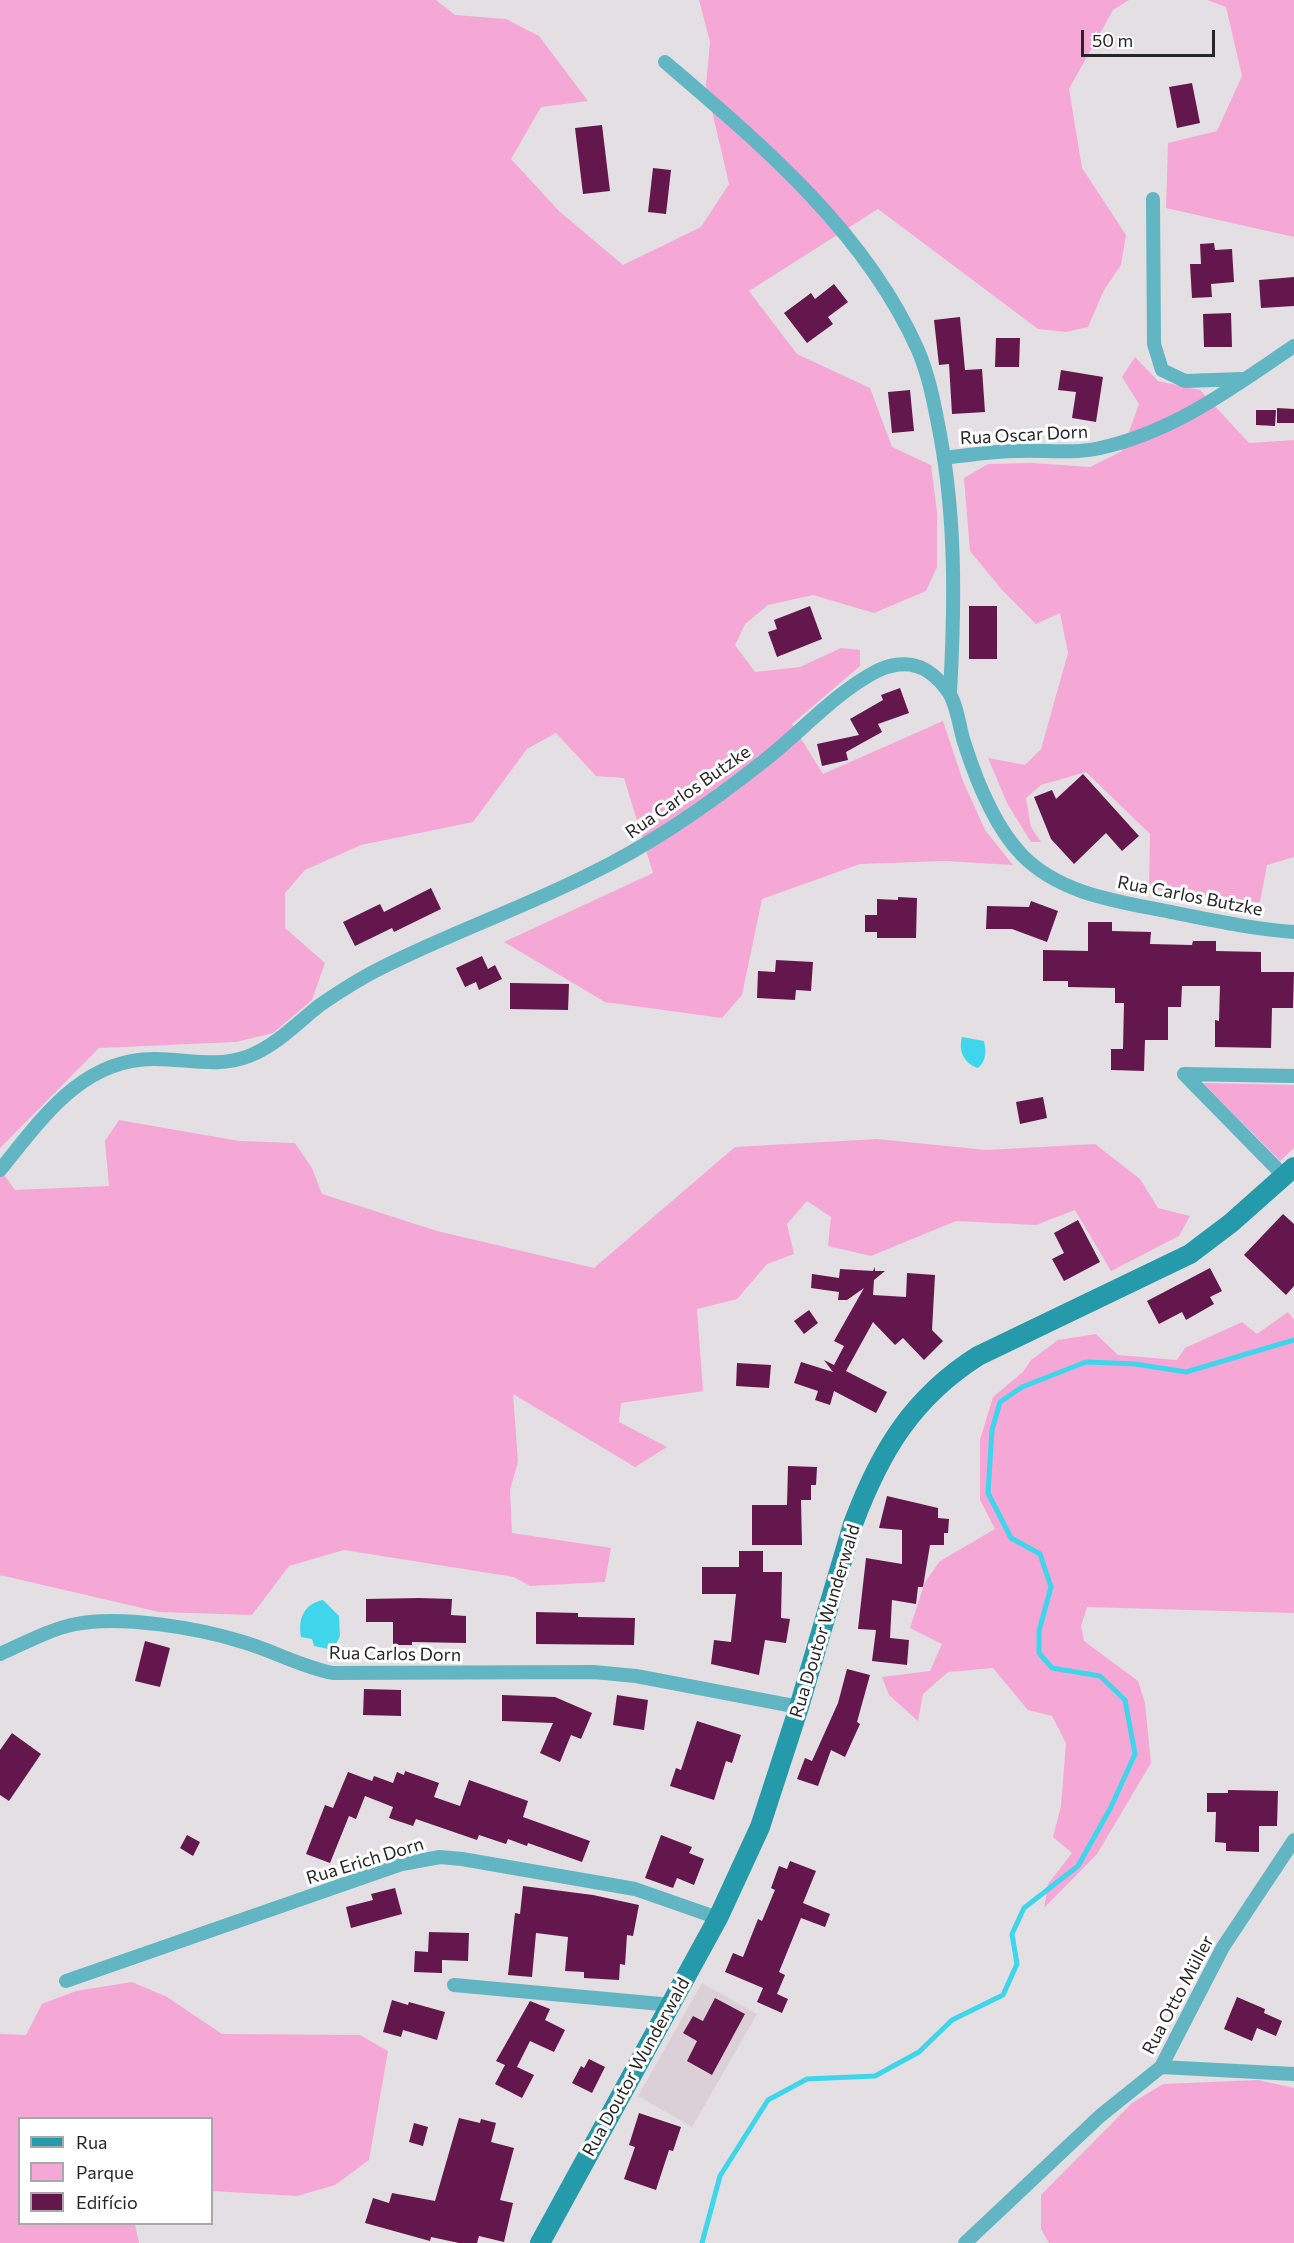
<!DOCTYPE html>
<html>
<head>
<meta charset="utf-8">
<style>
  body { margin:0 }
  #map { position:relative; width:1294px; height:2243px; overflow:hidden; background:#e4dfe2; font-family:Commissioner,sans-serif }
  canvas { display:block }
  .legend { position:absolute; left:18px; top:2117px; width:195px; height:108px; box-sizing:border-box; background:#fff; border:2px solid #a9a8a9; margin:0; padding:8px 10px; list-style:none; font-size:18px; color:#272627 }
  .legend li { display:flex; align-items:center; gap:12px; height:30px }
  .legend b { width:30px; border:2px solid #a9a8a9 }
  .scale { position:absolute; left:1081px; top:30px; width:134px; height:27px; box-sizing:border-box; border:3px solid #272627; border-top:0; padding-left:8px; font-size:18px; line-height:21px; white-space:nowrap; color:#272627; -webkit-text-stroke:4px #fff; paint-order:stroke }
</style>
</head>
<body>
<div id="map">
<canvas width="1294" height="2243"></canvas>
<ul class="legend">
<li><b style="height:8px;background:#259aab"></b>Rua</li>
<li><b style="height:16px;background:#f5a8d6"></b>Parque</li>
<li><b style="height:16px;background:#64174d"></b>Edifício</li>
</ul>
<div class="scale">50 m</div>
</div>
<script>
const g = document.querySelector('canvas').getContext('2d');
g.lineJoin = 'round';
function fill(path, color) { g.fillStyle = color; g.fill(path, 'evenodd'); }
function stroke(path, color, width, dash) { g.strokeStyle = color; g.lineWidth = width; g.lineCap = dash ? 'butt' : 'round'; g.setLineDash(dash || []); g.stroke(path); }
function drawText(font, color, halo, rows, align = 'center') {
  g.font = font + ' Commissioner,sans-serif'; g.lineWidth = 6; g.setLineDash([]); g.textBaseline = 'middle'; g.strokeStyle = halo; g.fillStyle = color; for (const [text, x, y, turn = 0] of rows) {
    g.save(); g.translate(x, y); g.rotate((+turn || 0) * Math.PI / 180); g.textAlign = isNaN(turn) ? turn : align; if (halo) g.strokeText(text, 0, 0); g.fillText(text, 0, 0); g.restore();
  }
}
fill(new Path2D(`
  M702,1983L757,2014L692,2127L638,2096Z`), '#dcd0d7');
fill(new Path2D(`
  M0,0H436L455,15L506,19L539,36L588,101L541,107L511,159L559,211L623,265L701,227L729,184L706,85L710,42L699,0H1129L1113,10L1069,89L1082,168L1126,235L1121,265L1104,290L1088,327L1066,332L1038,329L878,209L749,291L797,354L870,388L892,447L931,465L937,512V567L926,591L874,613L813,595L768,605L745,624L735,645L755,672L800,667L841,648L860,650V666L792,724L823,774L943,721L963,781L985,830L1013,865L945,861L860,864L762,899L742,995L722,1018L605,1002L504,942L653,873L624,778L596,776L556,733L527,749L473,822L361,845L305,870L285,893V928L325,963L312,1000L273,1033L236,1042L99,1048L0,1148Z
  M1207,0H1294V237L1166,208L1168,143L1217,131L1242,76L1226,7Z
  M1135,357L1158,381L1200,390L1249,443L1294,440V857L1267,865L1260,902L1233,906L1212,898L1149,888L1150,834L1086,772L1041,785L1026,798L1031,827L1041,842H1031L1007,803L988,758L1025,765L1041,749L1068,653L1060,613L1036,624L1002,590L970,551L964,478L988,464L1031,463L1090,467L1122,451L1139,404L1122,377Z
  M1203,1083L1294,1085V1148L1280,1161Z
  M119,1120L239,1141L295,1143L312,1168L322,1194L437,1231L594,1268L735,1147L877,1139L986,1150L1095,1144L1140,1179L1158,1208L1190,1216L1179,1236L1111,1271L1075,1210L1036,1225L956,1221L871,1256L828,1246L831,1217L807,1201L787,1224L794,1254L767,1264L737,1299L697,1309L703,1391L621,1403L619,1422L667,1447L635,1467L513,1394L518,1462L510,1490L512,1533L611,1548L605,1582L530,1586L514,1577L344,1550L289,1566L252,1615L159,1612L0,1575V1169L15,1190L109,1186L105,1141Z
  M1288,1312L1294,1320V1613L1087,1607L1081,1626L1084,1641L1138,1681L1145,1703L1151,1763L1097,1854L1044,1908L1048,1884L1072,1853L1053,1837L1061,1806L1066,1743L1052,1716L1028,1710L993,1668L948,1672L923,1694L918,1721L889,1695L882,1677L930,1671L942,1644L910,1628L925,1582L940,1561L995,1529L980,1500V1440L993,1397L1023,1372L1031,1360L1058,1340L1096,1334L1118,1355L1177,1360L1185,1348L1242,1322L1257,1334Z
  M132,1982L167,1997L222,2034L360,2035L388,2051L369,2160L335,2185L297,2196L212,2191V2118H20V2224H135L139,2243H0V2034L26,2035L42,2004L76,1991Z
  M1258,2080L1294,2088V2243H1049L1041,2229V2195L1132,2103L1163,2084Z`), '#f5a8d6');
fill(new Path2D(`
  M962,1037L984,1041C986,1051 987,1060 978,1068C964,1064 958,1050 962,1037Z
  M323,1600L339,1616L340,1636L333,1650L314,1646L312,1639L301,1637C298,1618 304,1604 323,1600Z`), '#3fd6ec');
stroke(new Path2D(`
  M702,2243L720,2176L768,2100L807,2079L875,2076L919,2052L952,2020L1003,1995L1017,1964L1012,1934L1024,1908L1078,1866L1111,1807L1135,1754L1125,1700L1100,1676L1052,1668L1039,1653V1631L1051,1587L1040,1554L1011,1538L988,1493L992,1430L1000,1402L1022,1387L1086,1362L1135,1364L1186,1372L1294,1340`), '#3fd6ec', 5);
fill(new Path2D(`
  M1192,83L1200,123L1177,128L1169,87Z
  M602,125L610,191L583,194L575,128Z
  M653,168L671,170L666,214L648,212Z
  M1214,243L1215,250L1232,249L1234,282L1211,284L1212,297L1192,298L1190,264H1201L1200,244Z
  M1294,277V306L1261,308L1259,280Z
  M834,284L848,302L828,317L833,324L807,343L784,313L811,293L815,299Z
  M1231,313L1232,347H1204L1203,314Z
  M960,317L965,370L982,369L985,412L952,414L949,364L939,365L934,320Z
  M996,338H1020L1019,367H995Z
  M1061,370L1103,377L1096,422L1072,418L1076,392L1058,390Z
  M910,390L914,431L892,433L888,392Z
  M1277,408L1294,409V423H1277Z
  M1256,410H1276L1275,426L1256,425Z
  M810,606L822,639L777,657L768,632L777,629L774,620Z
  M969,606H997V659H969Z
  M900,688L909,713L878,724L882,732L846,752L848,760L822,766L817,744L859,735L850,719L883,700L881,695Z
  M1083,774L1139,836L1122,851L1106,833L1074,864L1051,839L1034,797L1052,790L1056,799Z
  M431,888L441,909L394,932L392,928L355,946L343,922L380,904L384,912Z
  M898,897L917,898L916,938H877V932H865V915H877V899L898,900Z
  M1031,901L1058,911L1047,942L1012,929H986L987,906L1029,907Z
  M1088,922H1112V931L1151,932L1150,944L1192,945L1193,941H1216V951L1261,952V972H1294L1293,1008H1272L1271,1048L1215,1047V1020L1219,1021L1220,986H1182L1181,1007H1168V1040H1145L1144,1071L1111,1070V1049H1123L1124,1003H1115V988L1068,987V981H1043V950L1088,951Z
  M482,956L488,969L495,965L502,979L479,990L476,982L465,987L456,968Z
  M776,960L813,962L811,991L796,990L795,1000L757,998L758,971L775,972Z
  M510,983L569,984L568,1010L510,1009Z
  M1043,1097L1047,1118L1020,1124L1016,1102Z
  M1283,1214L1294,1224V1286L1286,1295L1244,1255Z
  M1078,1220L1100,1262L1064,1281L1052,1259L1064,1253L1054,1233Z
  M875,1267V1271H885L874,1280L873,1295L906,1297L907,1273L935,1275L932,1330L943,1341L924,1360L903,1338L895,1345L873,1322L846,1371L887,1392L876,1413L834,1391L830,1405L815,1400L818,1391L794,1383L801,1362L833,1372L824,1360L834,1365L844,1346L834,1341L864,1288L847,1300H838L839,1292L811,1288L812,1274L839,1278L840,1269L873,1271Z
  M1210,1268L1222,1291L1210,1297L1214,1304L1186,1320L1182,1312L1159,1324L1147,1301Z
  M809,1310L818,1323L804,1334L794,1321Z
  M737,1363L771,1365L769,1388L736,1386Z
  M788,1466L817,1467L816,1485H811V1500H801L802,1545H752V1505H787Z
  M887,1496L938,1508V1518L949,1519L948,1533H944V1545H930L923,1587H918L916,1604L892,1600L890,1638L909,1640L907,1665L872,1661L876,1630L858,1629L866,1558L902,1564V1530L879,1528Z
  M739,1551H763V1572H782L781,1618L790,1619L786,1643L765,1640L759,1675L711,1664L714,1640L731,1642L736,1594H702V1567H739Z
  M419,1598L452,1599L451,1615L466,1616V1643L412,1642V1645H393V1622H366V1599Z
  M536,1612L578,1613V1617L635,1618L634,1645L536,1644Z
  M145,1641L170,1648L160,1687L135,1681Z
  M847,1669L870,1675L857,1722L860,1724L845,1757L831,1750L818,1786L797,1779L805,1758L812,1761L838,1703Z
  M364,1689L401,1690V1716L363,1715Z
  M502,1695L555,1697L592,1713L581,1739L571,1735L560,1762L540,1753L553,1723L502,1721Z
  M617,1695L648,1700L644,1730L613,1725Z
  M697,1721L741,1735L732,1763L726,1761L714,1800L670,1786L676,1768L681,1770Z
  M12,1733L41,1754L9,1801L0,1795V1750Z
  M405,1771L439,1783L434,1797L460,1806L469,1780L528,1801L523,1817L590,1841L582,1862L528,1843L527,1846L508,1839L506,1844L479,1835L477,1840L416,1819L413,1826L389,1818L393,1807L365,1796L356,1819L349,1816L330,1863L306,1854L325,1805L333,1808L348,1772L372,1781L374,1776L393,1783L397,1772L404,1775Z
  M1228,1790L1278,1791L1277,1826H1259V1852L1226,1851V1843L1215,1842L1216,1812H1207V1793H1228Z
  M187,1835L200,1842L193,1856L180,1848Z
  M661,1835L692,1847L689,1853L704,1859L694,1885L677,1878L673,1888L645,1878Z
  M790,1861L816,1871L803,1903L830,1914L825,1927L801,1918L779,1972L785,1975L777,1994L788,1999L782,2013L757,2002L763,1988L725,1972L733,1953L743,1957L758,1919L762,1921L775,1890L771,1888L779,1866L787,1869Z
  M523,1886L593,1895L639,1905L633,1936L627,1935L625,1965L620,1964L619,1980L584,1978V1972L565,1971L568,1937L536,1933L532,1977L508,1975L515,1913L520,1914Z
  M395,1888L402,1914L351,1928L346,1907L373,1900L371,1894Z
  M429,1932L469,1933L468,1961L442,1960V1973L414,1972L415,1951L428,1952Z
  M1237,1997L1265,2009L1264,2013L1282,2021L1276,2036L1257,2028L1252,2041L1224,2029Z
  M715,1998L745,2014L712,2075L687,2061L697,2041L683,2033L693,2016L703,2021Z
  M392,2000L408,2005L409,2002L445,2012L437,2040L403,2030L401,2037L383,2032Z
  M530,2001L550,2009L545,2020L565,2030L554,2052L530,2041L517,2067L534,2075L522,2098L495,2084L505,2065L496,2061Z
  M589,2059L605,2067L592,2093L572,2083L581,2066L584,2068Z
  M639,2113L681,2127L673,2151L669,2150L656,2190L624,2179L635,2147L629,2145Z
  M459,2118L480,2123L481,2119L496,2123L491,2142L514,2148L500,2200L513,2203L504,2242L479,2236L477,2243H459L431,2237L430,2241L365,2223L373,2198L389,2203L392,2193L435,2201Z
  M414,2123L428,2127L423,2146L409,2142Z`), '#64174d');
stroke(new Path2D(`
  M665,62C762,145 865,231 918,350C929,376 934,403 939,429C956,516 955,604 950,692
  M1153,199L1154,344L1162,370L1185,381L1242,379
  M945,458C969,455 993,451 1018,451C1045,450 1074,454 1100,448C1174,432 1233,387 1294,346
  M1184,1074L1284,1176
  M1184,1074L1294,1076
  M0,1170C41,1120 82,1058 155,1059C187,1059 218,1068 249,1056C277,1045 297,1023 320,1005C339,992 361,978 381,968C450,933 523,908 592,873C654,843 711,803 765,760C802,731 836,692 877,671C889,665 904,662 916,666C928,669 940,680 947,690C957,702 959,727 964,742C976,780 994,826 1022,855C1062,896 1123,902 1176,913C1216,921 1254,929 1294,932
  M0,1654C25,1643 50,1629 76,1624C121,1615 199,1628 243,1642C274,1651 302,1667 333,1673L593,1672L636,1676L799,1707
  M66,1981L402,1864L440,1857L462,1859L635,1889L718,1918
  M454,1985L672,2005
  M1161,2067L1294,2074
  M965,2243L1100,2116L1161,2067L1223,1947L1294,1840`), '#62b5c3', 14);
stroke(new Path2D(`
  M540,2243L718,1918L760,1827L799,1707L853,1524C880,1452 912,1398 978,1356L1190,1254L1231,1223L1294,1167`), '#259aab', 20);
drawText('18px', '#272627', '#fff', [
  ["Rua Oscar Dorn",1024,435,-3],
  ["Rua Carlos Butzke",688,792,-35],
  ["Rua Carlos Butzke",1190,896,11],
  ["Rua Doutor Wunderwald",825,1621,-73],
  ["Rua Carlos Dorn",395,1654,1],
  ["Rua Erich Dorn",365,1861,-17],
  ["Rua Otto Müller",1178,1995,-62],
  ["Rua Doutor Wunderwald",636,2067,-61]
]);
</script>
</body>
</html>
